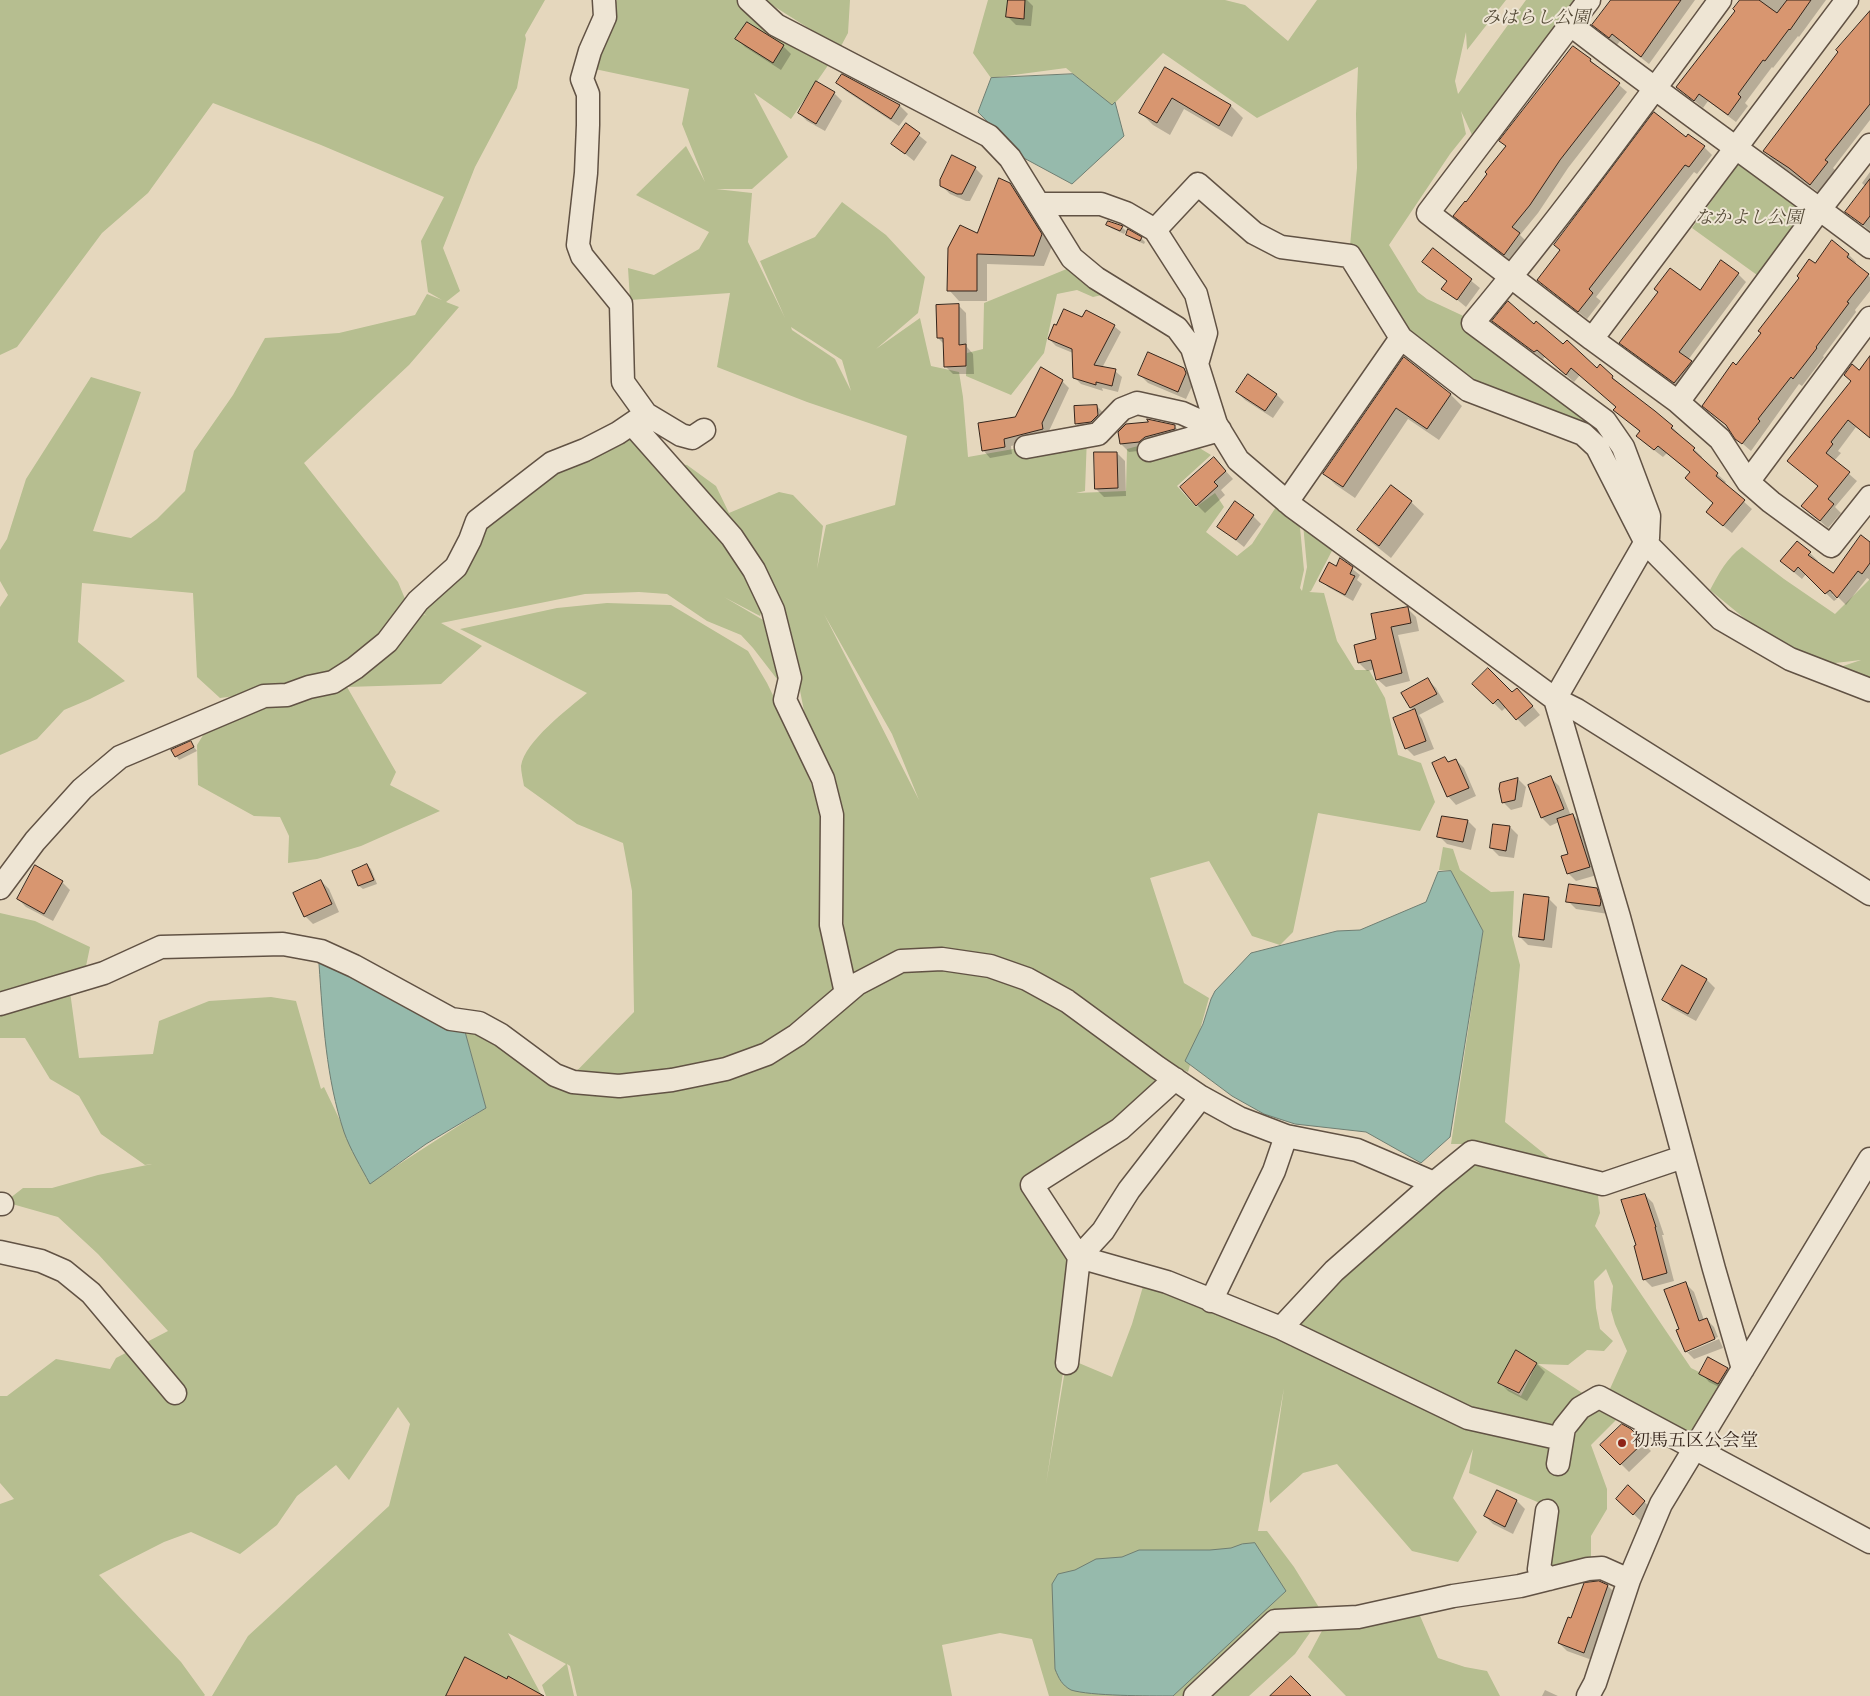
<!DOCTYPE html>
<html>
<head>
<meta charset="utf-8">
<style>
  body { margin:0 }
  canvas { display:block; background:#e5d7bd }
</style>
</head>
<body>
<canvas width="1870" height="1696"></canvas>
<script>
const g = document.querySelector('canvas').getContext('2d');
g.lineJoin = 'round';
function fill(path, color) { g.fillStyle = color; g.fill(path, 'evenodd'); }
function stroke(path, color, width, dash) { g.strokeStyle = color; g.lineWidth = width; g.lineCap = dash ? 'butt' : 'round'; g.setLineDash(dash || []); g.stroke(path); }
function drawText(font, color, halo, rows, align = 'center') {
  g.font = font + ' Vollkorn,"Noto Serif JP",serif'; g.lineWidth = 4; g.setLineDash([]); g.textBaseline = 'middle'; g.strokeStyle = halo; g.fillStyle = color; for (const [text, x, y, turn = 0] of rows) {
    g.save(); g.translate(x, y); g.rotate((+turn || 0) * Math.PI / 180); g.textAlign = isNaN(turn) ? turn : align; if (halo) g.strokeText(text, 0, 0); g.fillText(text, 0, 0); g.restore();
  }
}
fill(new Path2D(`
  M0,0H545L525,35L526,39L517,88L475,167L443,248L460,291L446,302L459,307L409,365L304,463L398,582L408,606L427,616L414,606L456,567L477,521L542,471L600,443L632,424L667,463L687,465L716,486L729,513L779,492L793,495L823,526L817,569L826,525L895,505L907,436L807,402L717,367L730,293L630,300L628,268L654,275L699,249L709,232L636,195L686,146L705,182L682,124L689,89L590,68L617,0H739L797,40L831,61L791,119L754,93L788,157L752,189H716L752,193L748,242L785,318L760,261L815,237L842,202L886,235L925,277L918,313L876,349L920,318L931,366L959,372L963,397L968,457L1087,436L1085,491L1076,493L1126,491L1127,449L1178,435L1211,455L1177,486L1196,507L1215,493L1224,507L1206,532L1237,556L1252,544L1276,507L1299,517L1304,570L1300,588L1302,591L1307,567L1303,524L1335,545L1311,591L1309,592L1324,593L1337,641L1355,670H1369L1385,698L1398,755L1421,763L1435,802L1420,831L1318,813L1293,932L1280,945L1252,936L1209,861L1150,878L1184,983L1209,998L1188,1072L1133,1049L1072,1005L1115,1043L1168,1081L1109,1132L1022,1185L1073,1256L1068,1285V1352L1066,1353L1046,1484L1067,1358L1112,1377L1132,1324L1144,1283L1191,1298L1277,1332L1291,1347L1292,1343L1281,1327L1341,1267L1437,1189L1472,1152L1542,1169L1597,1187L1600,1213L1595,1226L1691,1368L1725,1385L1687,1442L1664,1423L1609,1391L1627,1351L1615,1324L1611,1310L1613,1286L1606,1269L1594,1281L1596,1308L1600,1329L1613,1341L1604,1351L1587,1350L1568,1365L1538,1364L1587,1396L1576,1407L1556,1436L1567,1444L1566,1459L1585,1410L1622,1414L1591,1445L1607,1489V1509L1591,1536V1561L1551,1570L1554,1509L1469,1473L1473,1449L1453,1498L1477,1532L1458,1562L1412,1551L1337,1464L1303,1473L1270,1503L1269,1492L1284,1388L1258,1531H1267L1294,1567L1323,1614L1295,1654L1249,1696H1049L1032,1639L1000,1633L942,1645L952,1696H577L570,1666L567,1664L574,1696H546L542,1685L566,1664L508,1633L542,1696H212L248,1636L389,1506L410,1424L398,1407L349,1480L336,1465L297,1496L277,1525L240,1554L191,1532L164,1542L99,1575L181,1662L205,1695L204,1696H0V1504L14,1499L0,1483V1396H7L56,1359L110,1369L116,1358L168,1331L98,1254L58,1217L5,1202L23,1188H52L98,1175L152,1164L145,1165L101,1134L79,1096L50,1079L25,1038H0V1005L18,999L0,1004V913L35,921L90,947L85,971L21,998L69,984L79,1058L153,1054L159,1021L209,1001L271,997L296,1001L321,1089L324,1087L370,1183L486,1108L464,1028L501,1035L544,1067L568,1080L634,1012L632,891L623,843L577,824L524,786C523,780 521,772 521,766C525,741 568,709 587,693L460,629L557,608L607,603L671,605L748,651L767,683L785,720L823,813L819,912L846,993L901,961L1027,979L1025,983L1064,999L1018,966L958,951L900,954L854,973L844,932L837,804L804,711L794,660L767,598L760,616L724,597L770,624L783,674L780,683L753,648L741,635L707,621L667,594L639,592L585,594L441,623L482,646L441,684L347,687L396,772L390,785L440,811L361,846L317,859L288,863L289,836L280,817L254,816L198,785L197,745L215,716L264,696L331,685L325,684L220,698L197,677L193,593L82,583L78,642L125,681L90,699L64,710L37,739L0,755V607L8,595L0,581V550L7,539L26,479L91,377L141,392L93,531L131,538L157,519L185,491L194,451L233,395L265,338L339,333L415,315L427,294L442,300L428,292L421,241L444,197L321,145L213,103L148,193L102,233L17,347L0,355ZM791,327L842,360L851,391L835,359L792,330ZM728,534L754,570L764,593ZM824,614L892,734L919,800ZM745,1061L688,1083H641L642,1082ZM1295,1344L1317,1347L1346,1364L1295,1345ZM1516,1350L1537,1363L1521,1396L1499,1384Z
  M764,0H850L848,33L840,48Z
  M988,0H1225L1245,5L1288,41L1317,0H1506L1467,50L1466,32L1455,81L1458,94L1526,0H1576L1472,135L1461,111L1466,134L1450,154L1389,245L1418,292L1427,299L1472,320L1579,413L1590,428L1465,384L1400,325L1350,246L1357,168L1356,114L1358,67L1257,118L1163,53L1112,106L1066,68L991,78L973,53Z
  M1739,163L1806,215L1757,275L1692,228Z
  M1069,268L1102,295L1093,297L1077,290L1057,294L1044,353L1011,395L966,376L967,353L983,349L984,303Z
  M1742,547L1784,579L1835,614L1870,579V690L1825,672L1861,660L1809,666L1755,627L1710,590C1719,573 1727,558 1742,547Z
  M1443,847L1453,849L1460,870L1491,892L1514,891L1512,935L1520,965L1505,1122L1552,1160L1555,1168L1470,1144H1451L1483,931L1451,871L1439,870Z
  M1415,1604L1438,1658L1465,1667L1487,1671L1500,1696H1346L1308,1657L1324,1627Z`), '#b6be90');
const water = new Path2D(`
  M1073,74L1112,105L1115,102L1124,136L1072,184L1022,157L978,112L991,78Z
  M1451,871L1483,931L1450,1137L1421,1163L1366,1132L1295,1124L1264,1114L1232,1096L1185,1061L1203,1024L1211,999L1215,991L1251,953L1337,931L1360,930L1426,902L1438,872Z
  M328,962L464,1028L486,1108L426,1144L370,1184C361,1167 350,1149 344,1132C326,1078 323,1021 319,964Z
  M1255,1543L1286,1591L1173,1696C1149,1696 1090,1696 1071,1690C1062,1685 1059,1679 1055,1669L1052,1584L1058,1574L1075,1570L1096,1559L1122,1557L1139,1550H1210L1231,1548L1242,1544Z`);
fill(water, '#96baac');
stroke(water, '#6f7e72', 1);
fill(new Path2D(`
  M1009,0H1027L1033,6L1031,26L1016,25L1008,17Z
  M1613,0H1695L1649,64L1620,41L1617,45L1594,25Z
  M1742,0H1826L1799,37L1798,36L1773,68L1772,67L1745,103L1748,106L1736,122L1708,101L1703,108L1678,87L1737,11Z
  M1870,12V120L1833,168L1836,171L1818,192L1772,159L1765,151Z
  M737,39L783,46L791,54L781,70L745,47Z
  M1590,60L1627,92L1568,168L1538,213L1520,235L1527,242L1512,262L1455,216L1466,203L1507,146Z
  M1166,69L1231,106L1243,118L1232,137L1184,109L1170,135L1153,125L1140,112Z
  M842,76L900,106L908,114L899,126L846,91L838,83Z
  M816,83L834,93L842,101L825,131L807,121L799,113Z
  M906,125L927,142L914,161L893,144Z
  M1686,139L1704,147L1712,155L1697,174L1694,172L1596,297L1601,301L1587,319L1539,280Z
  M975,168L983,176L970,201H966L950,194L941,185Z
  M1870,172V231L1847,212L1866,187L1862,183Z
  M1009,184L1020,195L1052,246L1044,266L987,264V301H959L949,290L977,235Z
  M1108,224L1122,227L1126,231L1124,234L1111,228Z
  M1127,235L1141,238L1145,242L1144,244L1131,238Z
  M1848,254L1856,262L1855,265L1870,277V291L1855,310L1856,312L1823,356L1824,357L1802,386L1799,384L1751,451L1736,438L1730,428L1712,414L1737,367L1815,265Z
  M1424,262L1459,271L1480,288L1466,307L1443,288L1448,282Z
  M1738,274L1746,282L1688,360L1699,370L1682,390L1629,350L1621,342L1700,292Z
  M958,305L966,313L967,347L973,354L974,374H953L945,366L944,344L938,338Z
  M1083,319L1114,326L1121,332L1102,368L1115,371L1122,377L1118,392L1102,388L1103,391L1081,384L1074,377L1073,353L1056,346L1049,339Z
  M1494,321L1534,325L1597,370L1612,377L1672,427L1702,457L1701,459L1726,482L1724,484L1752,509L1732,533L1716,520L1715,504L1691,473L1667,453L1663,457L1646,444L1638,436L1640,432L1615,410L1617,407L1580,375L1574,382L1545,357L1543,359L1502,329Z
  M1870,358V438L1856,427L1838,451L1841,453L1834,461L1857,481L1835,507L1841,513L1828,528L1803,506L1819,487L1788,461Z
  M1404,359L1451,395L1462,406L1439,440L1408,419L1355,498L1336,485L1324,474Z
  M1184,369L1192,377L1194,382L1186,399L1148,383L1140,375Z
  M1062,381L1069,388L1049,431L1050,437L1011,446L1012,454L990,458L983,450L1016,418Z
  M1237,392L1276,394L1284,402L1273,418L1245,400Z
  M1097,406L1105,415L1084,431L1076,423Z
  M1174,426L1182,434L1147,450L1129,452L1121,444Z
  M1117,453L1125,461L1126,496L1104,497L1096,489Z
  M1214,458L1233,479L1221,490L1225,495L1205,513L1197,505Z
  M1391,487L1411,502L1424,514L1391,558L1371,542L1358,530Z
  M1253,516L1261,524L1244,547L1219,527Z
  M1870,544V580L1867,578L1846,605L1834,593L1832,594L1837,599L1834,601L1806,574L1802,579L1790,569L1810,553L1818,561L1816,563L1833,575Z
  M1341,560L1360,575L1357,580L1362,584L1353,601L1328,587L1321,580L1337,568Z
  M1408,609L1416,617L1419,631L1398,635L1410,681L1386,687L1377,679L1375,669L1367,671L1359,663L1378,640Z
  M1428,680L1436,688L1444,702L1419,715L1422,719L1434,749L1414,756L1406,748L1414,711L1411,708Z
  M1474,684L1525,697L1540,715L1525,727L1506,707L1502,711Z
  M191,743L197,751L179,760L172,750Z
  M1445,759L1449,763L1456,760L1464,768L1476,796L1456,805L1448,796Z
  M1551,778L1559,786L1571,816L1573,815L1581,823L1597,875L1576,881L1568,873L1569,855L1559,822L1550,826L1542,818L1529,786Z
  M1518,779L1526,787L1522,807L1511,810L1503,802Z
  M1468,821L1476,829L1471,850L1447,844L1439,836Z
  M1510,827L1518,835L1514,858L1499,856L1491,848Z
  M367,865L371,869L377,884L363,889L359,886L353,872Z
  M321,881L329,889L339,912L313,924L305,916Z
  M62,882L70,890L53,921L26,907L18,899Z
  M1596,889L1605,898L1608,914L1576,909L1568,901Z
  M1549,899L1557,907L1552,948L1528,945L1520,937Z
  M1682,967L1707,980L1715,988L1696,1021L1672,1008L1664,1000Z
  M1645,1195L1653,1203L1664,1235H1662L1674,1281L1652,1287L1644,1279L1638,1245Z
  M1686,1284L1694,1292L1704,1320L1706,1319L1714,1327L1718,1337L1688,1349V1352L1719,1339L1723,1348L1694,1359L1686,1351L1680,1330Z
  M1516,1352L1537,1364L1545,1372L1527,1401L1508,1391L1500,1383Z
  M1727,1369L1735,1377L1727,1391L1709,1382L1701,1373Z
  M1630,1430L1651,1451L1629,1472L1602,1445Z
  M1628,1487L1653,1510L1642,1522L1626,1507Z
  M1497,1492L1517,1501L1525,1509L1513,1534L1493,1524L1485,1516Z
  M1598,1583L1608,1586L1616,1594L1592,1660L1567,1651L1559,1643Z
  M1545,1690L1558,1696H1542Z`), '#0003');
const building = new Path2D(`
  M1008,0H1025L1024,19L1006,17Z
  M1611,0H1681L1641,57L1612,34L1609,38L1592,25Z
  M1740,0H1759L1777,13L1787,0H1811L1790,30L1789,29L1765,61L1763,60L1738,94L1741,97L1728,115L1699,94L1694,101L1676,87L1735,11L1733,9Z
  M1870,11V104L1825,160L1828,162L1810,185L1789,168L1763,151L1838,52L1836,50Z
  M747,22L784,45L773,63L735,39Z
  M1573,46L1591,59L1590,61L1620,83L1560,160L1530,205L1512,227L1520,233L1504,255L1453,216L1465,201L1466,202L1487,174L1485,172L1506,146L1499,141Z
  M1165,67L1231,105L1219,126L1172,98L1157,123L1139,113Z
  M842,74L900,105L891,119L836,83Z
  M816,81L835,92L816,124L798,113Z
  M1654,112L1686,137L1688,134L1705,146L1689,167L1685,165L1589,289L1593,293L1578,312L1537,280L1560,250L1554,245Z
  M906,123L920,133L905,154L891,144Z
  M952,155L976,167L962,194H957L940,186V180Z
  M999,178L1010,183L1042,234L1034,256L977,254V291H947L948,248L960,225L977,233Z
  M1870,179V216L1863,225L1845,212Z
  M1108,221L1123,226L1120,231L1106,225Z
  M1128,229L1142,237L1140,241L1126,235Z
  M1832,240L1849,254L1847,257L1869,274L1847,302L1849,303L1816,347L1817,348L1793,379L1791,377L1758,419L1760,421L1742,444L1735,439L1726,425L1702,406L1733,362L1736,365L1761,333L1758,331L1799,278L1797,276L1809,259L1815,263Z
  M1433,248L1472,279L1457,300L1441,289L1447,281L1422,262Z
  M1721,260L1739,273L1679,352L1692,361L1674,383L1619,343L1658,292L1654,289L1670,268L1700,290Z
  M1508,301L1534,324L1536,321L1563,344L1567,340L1597,368L1600,364L1613,376L1612,378L1655,411L1673,426L1671,428L1695,448L1693,450L1718,473L1716,476L1745,500L1723,526L1706,512L1713,503L1685,478L1690,472L1658,446L1654,450L1636,436L1640,431L1613,410L1616,407L1571,368L1566,375L1537,350L1534,352L1492,321Z
  M959,304V345L966,344V366L944,367L943,338H937L936,305Z
  M1064,309L1082,317L1086,310L1115,325L1094,365L1116,369L1112,386L1096,382V385L1073,378L1072,349L1048,339L1054,324L1056,325Z
  M1148,352L1184,368L1186,373L1178,392L1138,375Z
  M1870,356V438L1848,420L1831,442L1833,444L1826,453L1850,472L1828,499L1834,504L1820,521L1801,506L1818,486L1787,461L1851,381L1844,375L1852,364L1859,370Z
  M1404,357L1451,394L1427,429L1396,408L1343,487L1323,474Z
  M1041,367L1063,380L1042,423L1043,429L1004,439L1005,447L982,451L978,423L1015,417Z
  M1248,374L1277,394L1265,411L1236,392Z
  M1097,405L1098,415L1091,422L1075,424L1074,406Z
  M1147,419L1175,425V429L1145,437L1139,442L1120,444L1118,432L1126,424L1148,422Z
  M1094,452H1117L1118,488L1095,489Z
  M1214,457L1226,471L1214,482L1218,486L1196,506L1180,487Z
  M1391,485L1412,501L1379,546L1357,530Z
  M1235,501L1254,515L1236,540L1217,527Z
  M1861,535L1870,542V563L1862,574L1858,571L1837,598L1830,590L1825,594L1798,567L1794,572L1780,561L1797,541L1811,552L1808,555L1833,573Z
  M1340,558L1353,567L1350,574L1355,576L1345,595L1319,581L1329,562L1336,566Z
  M1408,607L1411,623L1391,627L1402,673L1376,680L1371,660L1358,663L1354,645L1376,639L1371,614Z
  M1488,668L1512,692L1517,688L1533,706L1516,720L1498,699L1493,704L1472,684Z
  M1428,678L1437,694L1410,708L1401,693Z
  M1415,709L1426,741L1405,749L1393,718Z
  M191,741L194,747L175,757L171,750Z
  M1445,757L1448,762L1456,759L1469,788L1447,797L1432,763Z
  M1551,776L1564,809L1541,818L1528,785Z
  M1518,778L1515,800L1502,803L1499,789L1500,783Z
  M1573,814L1590,867L1567,874L1561,856L1568,854L1557,819Z
  M1442,816L1468,820L1463,842L1437,837Z
  M1493,824L1510,826L1506,851L1490,848Z
  M367,864L374,880L358,886L352,871Z
  M35,865L63,881L44,914L17,899Z
  M321,880L332,904L304,917L293,893Z
  M1569,884L1597,888L1601,901L1600,906L1566,902Z
  M1524,894L1549,897L1544,940L1519,937Z
  M1682,965L1707,979L1688,1014L1662,1000Z
  M1645,1194L1656,1227H1655L1667,1273L1643,1280L1634,1246L1636,1245L1621,1200Z
  M1686,1282L1699,1321L1707,1318L1715,1339L1685,1352L1676,1330L1679,1329L1664,1290Z
  M1516,1350L1537,1363L1519,1393L1498,1383Z
  M1708,1357L1728,1368L1718,1384L1699,1374Z
  M1622,1424L1631,1429L1644,1442L1620,1465L1600,1445Z
  M1628,1485L1645,1501L1633,1515L1616,1499Z
  M1497,1490L1517,1500L1505,1527L1484,1516Z
  M1599,1581L1608,1585L1584,1653L1558,1643L1568,1617L1571,1618L1584,1583Z
  M465,1657L507,1679L508,1676L544,1696H446Z
  M1291,1676L1311,1696H1270Z`);
fill(building, '#d89670');
stroke(building, '#35251b', 1);
const minor = new Path2D(`
  M604,0L605,17L590,51L582,79L588,94V125L586,173L578,245L582,256L621,304L623,382L646,414L681,435L692,438L704,430
  M749,0L776,25L989,136L1010,158L1072,258L1096,278L1177,328L1192,348L1216,424L1238,460L1293,507L1555,699L1577,710L1870,894
  M1589,0L1428,213L1592,339L1678,402L1720,439L1748,482L1771,502L1831,546L1870,497
  M1720,0C1640,109 1560,219 1473,323L1605,421L1623,447L1649,516L1648,538L1555,699L1619,917L1714,1269L1743,1369
  M1571,25C1669,101 1771,172 1870,247
  M1039,204H1101L1126,213L1155,230
  M1592,339L1847,0
  M1197,364L1206,333L1196,294L1155,230L1198,184L1254,233L1281,247L1350,256L1401,338L1468,390L1583,434L1597,447L1646,543L1721,619L1790,659L1870,690
  M1678,402L1820,209L1870,145
  M632,424L732,537L754,570L773,610L790,678L785,700L823,779L832,815L831,925L846,993
  M1026,447L1098,434L1122,409L1137,403L1182,413L1220,430
  M1149,450L1220,430
  M1748,482L1870,318
  M1287,502L1401,338
  M0,888L35,841L82,789L120,757L264,696L287,695L309,687L333,682L355,668L387,642L418,601L456,567L470,540L477,521L552,463L585,450L618,433L646,414
  M0,1004L104,973L161,947L283,944L321,951L354,966L451,1019L479,1023L501,1035L555,1075L573,1082L619,1086L672,1080L726,1069L767,1054L797,1035L857,984L901,961L942,959L990,966L1027,979L1067,1001L1157,1067L1201,1097L1239,1118L1286,1136L1357,1150L1434,1183
  M1175,1079L1120,1129L1032,1185L1079,1257L1167,1282L1281,1328L1334,1271L1434,1183L1472,1152L1603,1184L1683,1157
  M0,1204H2
  M0,1252L41,1261L64,1271L91,1293L175,1393
  M1211,1301L1274,1171L1286,1136
  M1281,1328L1468,1418L1562,1439
  M1067,1363L1079,1257L1103,1231L1129,1190L1201,1097
  M1558,1464L1564,1428L1580,1408L1599,1397L1870,1542
  M1547,1511L1539,1569L1549,1579
  M1195,1696L1275,1621L1358,1617L1453,1596L1520,1586L1588,1569L1602,1568L1629,1580
  M1588,1696L1595,1683L1629,1580L1661,1504L1870,1159`);
stroke(minor, '#615244', 25);
stroke(minor, '#eee5d4', 22);
for (const [x, y, r, color] of [
  [1622,1443,5,"#8f2418"]
]) { const dot = new Path2D(); dot.arc(x, y, r, 0, 2 * Math.PI); g.fillStyle = color; g.fill(dot); stroke(dot, '#eee5d4', 2); }
drawText('italic 18px', '#554b38', '#eee5d4', [
  ["みはらし公園",1536,20],
  ["なかよし公園",1749,220]
]);
drawText('18px', '#35251b', '#eee5d4', [
  ["初馬五区公会堂",1632,1443]
], 'left');
</script>
</body>
</html>
